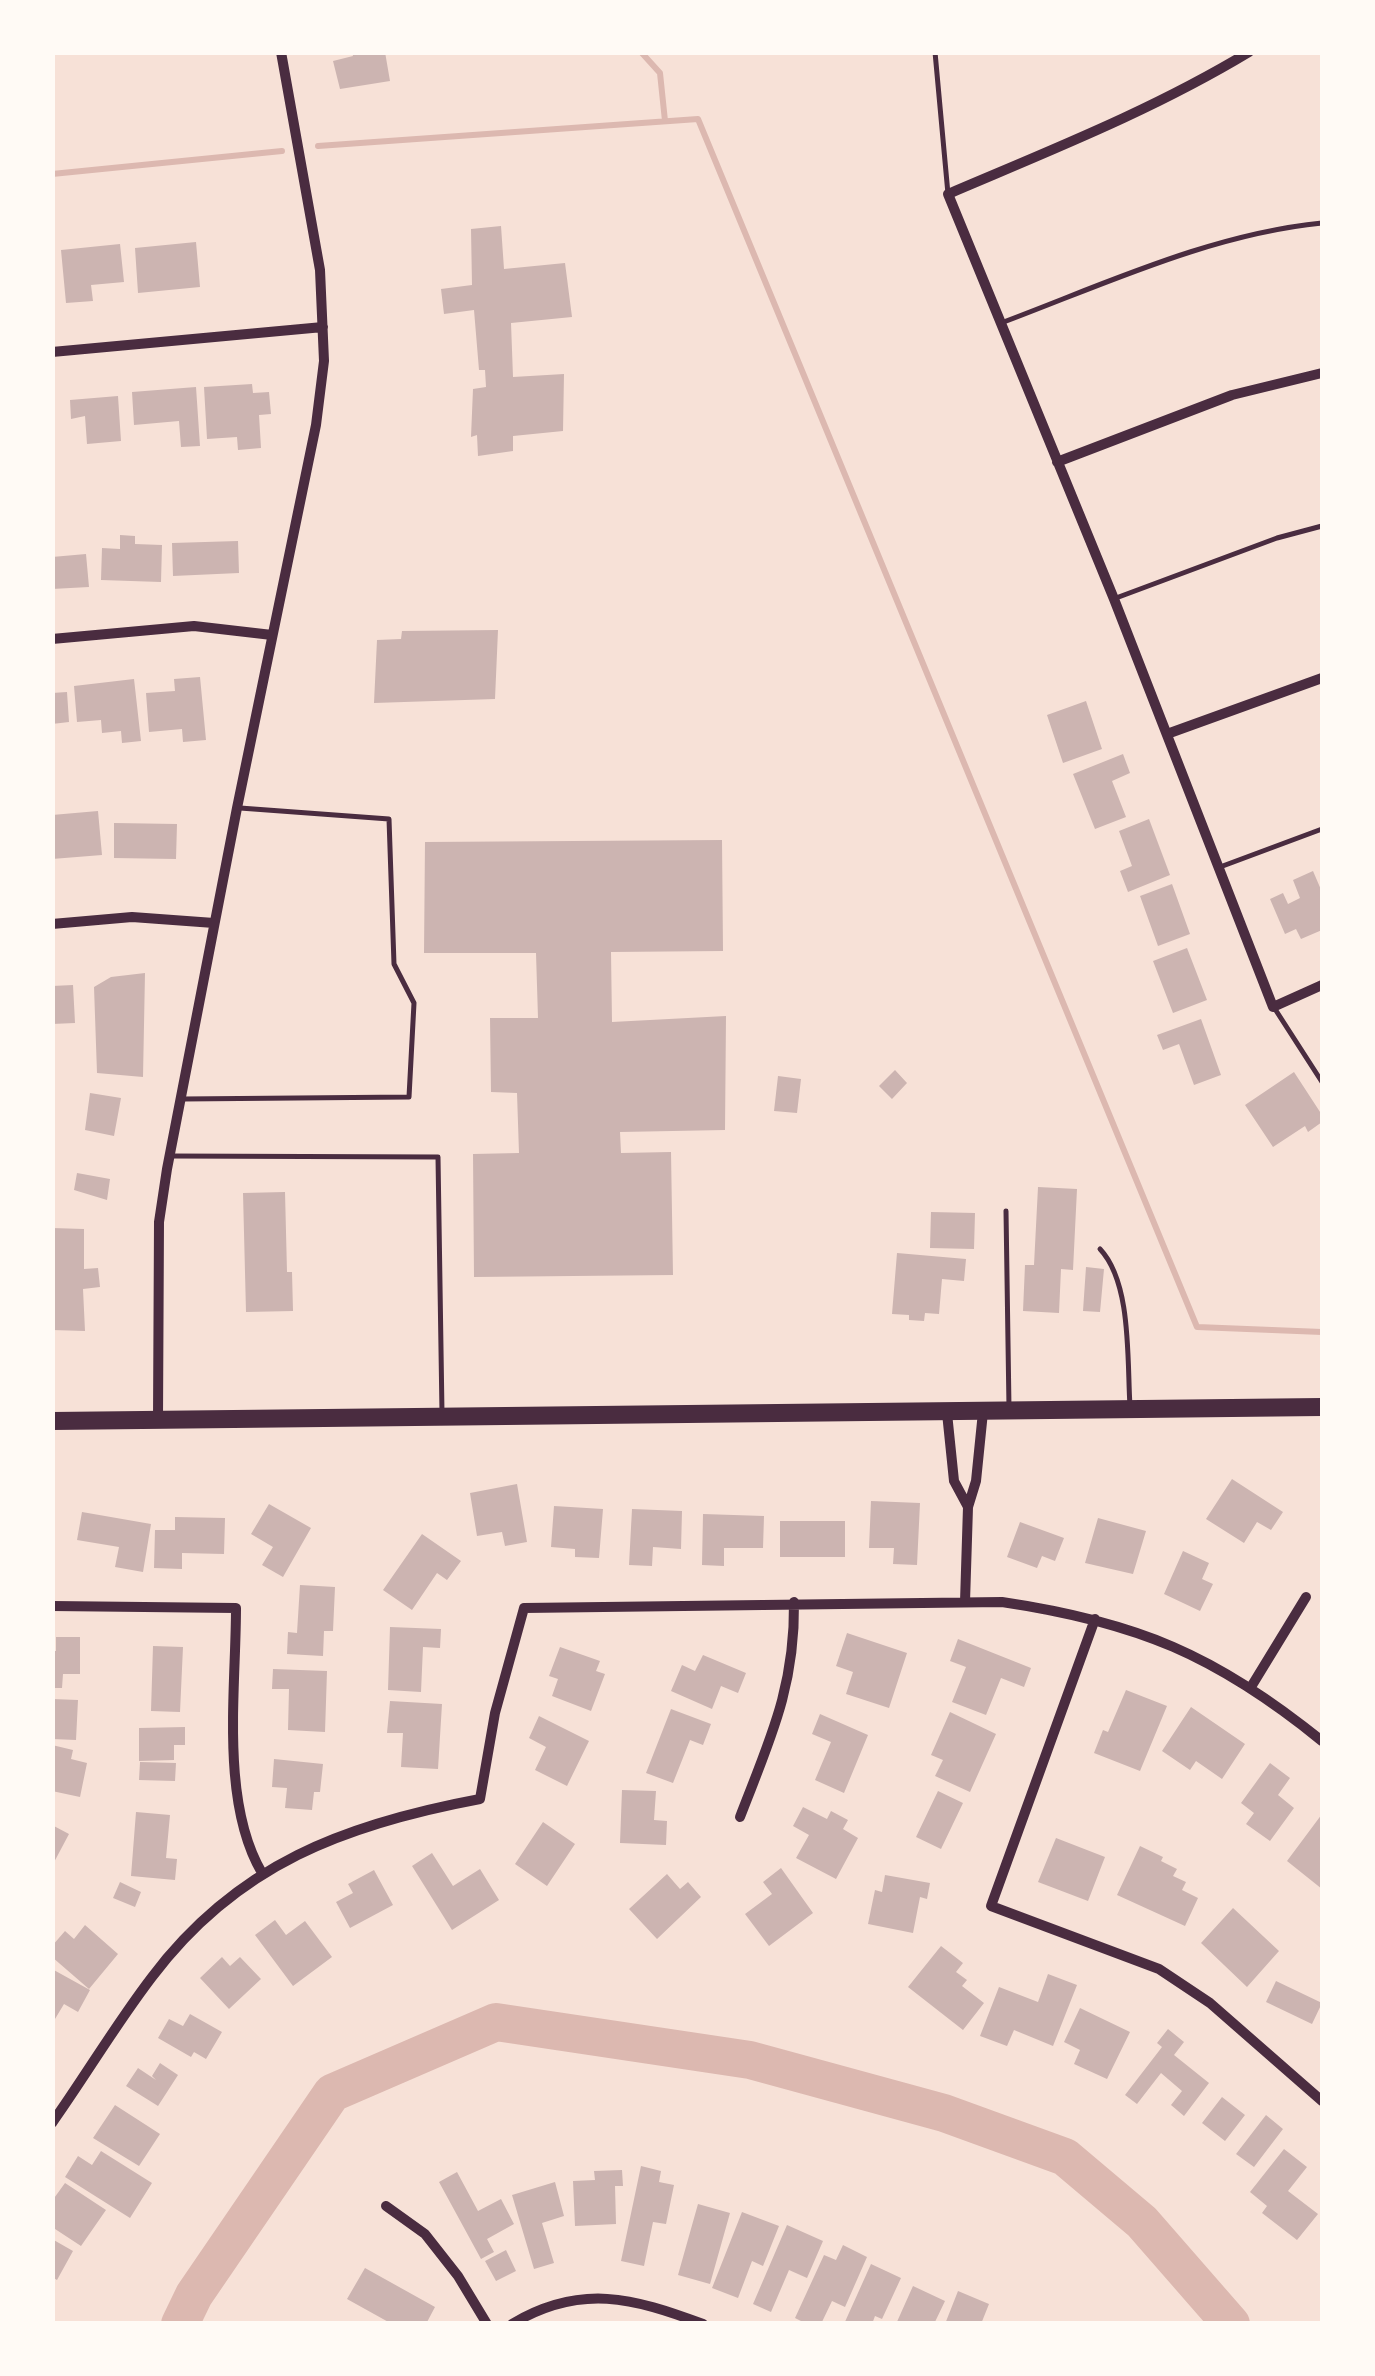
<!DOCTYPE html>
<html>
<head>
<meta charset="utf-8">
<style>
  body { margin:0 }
  #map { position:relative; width:1375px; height:2376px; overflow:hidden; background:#f7e1d7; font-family:Rubik,sans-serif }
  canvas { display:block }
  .frame { position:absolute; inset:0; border:55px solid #fffaf5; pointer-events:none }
</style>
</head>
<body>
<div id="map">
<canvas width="1375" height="2376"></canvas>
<div class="frame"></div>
</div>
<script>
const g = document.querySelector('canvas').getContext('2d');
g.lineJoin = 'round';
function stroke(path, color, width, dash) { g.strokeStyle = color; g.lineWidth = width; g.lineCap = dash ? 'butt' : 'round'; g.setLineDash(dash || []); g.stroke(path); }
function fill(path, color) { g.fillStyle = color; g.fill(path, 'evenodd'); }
stroke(new Path2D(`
  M641,52L660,73L665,121
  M318,146L698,119L1197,1327L1322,1332
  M52,174L282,151`), '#dcb8b0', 6);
stroke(new Path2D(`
  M180,2324L194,2295L332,2093L496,2022L750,2060L944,2113L1065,2157L1142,2222L1231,2324`), '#dcb8b0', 38);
fill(new Path2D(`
  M352,52H385L390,81L340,89L333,61L353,56Z
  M501,226L504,269L565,263L572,317L511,323L513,377L564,374L563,431L513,436V451L478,456L477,435L471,437L473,389L486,387L485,370H479L474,310L444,314L441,289L472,285L471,229Z
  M196,242L200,287L138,293L135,248Z
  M120,244L124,282L91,285L93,301L66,303L61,250Z
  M252,384L253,393L269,392L271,414L259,415L261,448L238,450L237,437L207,439L204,387Z
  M196,387L200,446L181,447L179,421L134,425L132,392Z
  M118,396L121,441L87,444L85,416L71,419L70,400Z
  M120,535L135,536V544L162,545L161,582L101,580L102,548L120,549Z
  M238,541L239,573L173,576L172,543Z
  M86,554L89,587L52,589V557Z
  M498,630L495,699L374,703L377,640L401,639L402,631Z
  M200,677L206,740L183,742L182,729L149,732L146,693L175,691L174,679Z
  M134,679L141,741L122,743L121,731L102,733L101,720L77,722L74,686Z
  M67,692L69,722L52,724V693Z
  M1086,701L1102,749L1063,763L1047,715Z
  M1123,754L1130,773L1112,781L1126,817L1095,829L1073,774Z
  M98,811L102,855L52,859V815Z
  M1149,819L1170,875L1128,892L1120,871L1132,866L1119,831Z
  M114,823L177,824L176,859L114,858Z
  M722,840L723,951L611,952L612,1022L726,1016L725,1130L620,1132L621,1153L671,1152L673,1275L474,1277L473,1154L519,1153L517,1093L491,1092L490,1018H538L536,953H424L425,842Z
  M1313,871L1322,892V930L1301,939L1296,929L1285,934L1270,899L1283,893L1288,904L1300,898L1293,880Z
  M1172,884L1190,934L1158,946L1140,896Z
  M1187,948L1207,1000L1173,1013L1153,961Z
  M145,973L143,1077L97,1073L94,987L111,977Z
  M73,985L75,1023L52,1024V986Z
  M1201,1019L1221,1075L1194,1085L1179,1044L1163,1050L1157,1035Z
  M895,1070L907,1083L892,1099L879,1086Z
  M1294,1072L1322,1115V1122L1308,1132L1305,1126L1273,1147L1245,1105Z
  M778,1076L801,1079L797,1113L774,1111Z
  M90,1093L121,1098L114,1136L85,1130Z
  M77,1173L110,1179L107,1200L74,1190Z
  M1038,1187L1077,1189L1073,1270L1061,1269L1059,1313L1023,1311L1025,1265H1034Z
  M285,1192L287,1272H292L293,1311L246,1312L243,1193Z
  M931,1212L975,1213L974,1249L930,1248Z
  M52,1228L84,1229V1269L98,1268L100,1287L83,1289L85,1331L52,1330Z
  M897,1253L966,1259L964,1281L942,1279L939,1314L925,1313L924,1321L909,1320V1315L892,1314Z
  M1086,1267L1104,1269L1100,1312L1083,1311Z
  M1232,1479L1283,1512L1271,1530L1257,1522L1244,1543L1206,1519Z
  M517,1484L527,1542L505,1546L502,1532L477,1536L470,1493Z
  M871,1501L920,1503L917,1565L893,1564L894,1548H869Z
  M269,1504L311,1528L283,1577L262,1565L273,1547L251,1534Z
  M554,1506L603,1509L599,1558L575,1557V1549L551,1547Z
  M632,1509L682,1511L681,1549L653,1547L652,1566L629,1565Z
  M82,1512L151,1524L143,1572L115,1567L119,1547L77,1540Z
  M703,1514L764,1516L763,1548H724V1566L702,1565Z
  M175,1517L225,1518L224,1554L182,1553V1569L154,1568L155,1530H175Z
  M1098,1518L1146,1531L1133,1574L1085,1563Z
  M780,1521H845V1557H780Z
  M1020,1522L1064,1538L1055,1561L1042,1556L1037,1568L1007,1557Z
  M422,1534L461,1561L447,1580L437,1573L412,1610L383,1590Z
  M1183,1551L1209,1563L1202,1579L1213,1584L1200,1611L1164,1594Z
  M300,1585L335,1587L333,1631H324L323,1656L287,1654L288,1632L297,1633Z
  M390,1627L441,1629L440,1648L423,1647L421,1692L388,1690Z
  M847,1633L907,1653L889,1708L846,1694L853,1672L836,1666Z
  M56,1637H80V1674H63L62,1688H52V1651H56Z
  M958,1639L1031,1668L1024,1687L1001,1678L986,1715L952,1702L966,1667L950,1661Z
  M153,1646L183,1647L180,1712L151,1711Z
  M560,1647L600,1661L596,1671L605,1674L591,1711L552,1696L558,1679L549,1676Z
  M703,1655L746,1673L738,1693L721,1686L712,1709L671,1691L682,1665L695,1671Z
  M273,1669L327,1671L325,1732L288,1730L289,1689H272Z
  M1126,1690L1167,1706L1140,1771L1094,1753L1103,1730L1108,1732Z
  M52,1699L78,1700L76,1740L52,1739Z
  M390,1701L442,1704L438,1769L401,1767L403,1733H387Z
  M1191,1707L1245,1744L1222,1779L1196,1761L1190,1770L1162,1751Z
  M671,1709L711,1724L703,1745L690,1740L673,1783L646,1773Z
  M950,1712L996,1734L970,1792L935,1776L943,1760L931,1755Z
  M820,1714L868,1735L844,1793L815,1780L831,1742L812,1734Z
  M539,1716L589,1741L567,1786L535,1770L546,1747L529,1738Z
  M185,1727V1745H174V1760L139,1761V1728Z
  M52,1745L73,1750L71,1759L87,1763L80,1797L52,1791Z
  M274,1759L323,1764L320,1792H314L312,1810L285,1808L287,1788L272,1787Z
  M140,1762L176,1763L175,1781L139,1780Z
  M1270,1763L1290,1778L1278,1795L1294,1808L1270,1841L1246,1824L1254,1813L1241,1803Z
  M622,1790L656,1791L654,1820L667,1821L666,1845L620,1843Z
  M938,1791L963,1803L941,1849L916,1837Z
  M803,1807L827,1819L831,1811L848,1820L843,1829L858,1838L836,1879L796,1858L809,1835L793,1826Z
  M136,1812L170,1815L166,1858L177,1859L175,1880L131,1876Z
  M1322,1814V1889L1287,1861Z
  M543,1822L575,1844L547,1886L515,1864Z
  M52,1825L69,1834L52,1866Z
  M1056,1838L1105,1857L1088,1901L1038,1882Z
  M1140,1846L1163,1857L1161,1861L1177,1869L1173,1876L1186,1882L1182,1890L1198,1898L1185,1926L1117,1895Z
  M432,1853L453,1886L480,1869L499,1900L452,1930L412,1866Z
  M781,1868L813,1913L769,1946L745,1914L772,1894L763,1882Z
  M374,1870L393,1905L350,1928L336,1902L353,1893L348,1884Z
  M667,1874L680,1889L688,1882L701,1897L657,1939L629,1909Z
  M885,1875L930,1883L927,1899L920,1897L913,1933L868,1924L875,1890L882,1892Z
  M120,1882L141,1892L135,1907L113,1898Z
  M1233,1908L1279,1951L1247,1987L1201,1943Z
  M275,1920L286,1935L305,1921L332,1957L293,1986L255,1935Z
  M85,1925L118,1954L89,1989L52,1957V1946L65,1931L74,1939Z
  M941,1946L963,1963L956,1972L967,1980L962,1986L984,2003L963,2030L908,1987Z
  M222,1957L230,1966L240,1957L261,1979L229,2009L200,1978Z
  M52,1969L90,1990L78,2012L64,2004L55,2019L52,2018Z
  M1048,1974L1077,1985L1053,2046L1014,2030L1007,2046L980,2036L999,1987L1038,2002Z
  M1276,1981L1322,2003L1312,2024L1266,2002Z
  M1080,2008L1130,2032L1107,2079L1074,2064L1080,2050L1064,2042Z
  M190,2014L222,2032L206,2059L194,2052L191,2057L158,2038L169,2019L183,2026Z
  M1168,2029L1184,2042L1174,2055L1209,2083L1184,2116L1171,2105L1182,2091L1161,2073L1137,2104L1125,2095L1162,2047L1157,2043Z
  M160,2063L178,2075L158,2106L126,2086L138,2068L156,2080L152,2076Z
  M1222,2097L1245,2115L1225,2141L1202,2123Z
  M115,2105L160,2134L139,2166L93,2138Z
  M1266,2115L1283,2129L1254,2167L1236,2154Z
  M1284,2149L1307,2167L1288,2191L1318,2214L1297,2240L1262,2213L1267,2206L1250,2192Z
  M101,2151L152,2183L130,2218L65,2177L78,2156L92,2165Z
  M641,2166L661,2171L659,2182L674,2185L666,2224L653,2222L644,2266L621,2261Z
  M622,2170L623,2186H615L616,2224L575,2226L573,2181L595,2180L594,2171Z
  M457,2172L478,2211L501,2199L514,2224L487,2239L494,2252L481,2259L439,2182Z
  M555,2182L564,2216L542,2223L554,2263L534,2269L512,2195Z
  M65,2183L106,2210L81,2246L52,2227V2201Z
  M698,2204L730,2213L710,2284L678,2275Z
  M742,2212L779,2226L763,2266L752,2261L738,2298L712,2288Z
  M787,2225L823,2241L807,2278L789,2270L771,2312L753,2304Z
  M52,2239L73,2251L57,2280L52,2277Z
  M843,2245L867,2257L845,2307L832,2301L821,2324H807L795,2318L824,2255L836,2260Z
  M506,2250L516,2271L496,2281L485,2261Z
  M871,2264L901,2278L882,2319L875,2316L872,2324H844Z
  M365,2268L435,2307L426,2324H392L347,2299Z
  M913,2286L945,2301L934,2324H896Z
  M958,2291L989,2304L981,2324H945Z`), '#ccb4b1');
stroke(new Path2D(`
  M935,52L948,194
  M1001,323C1105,284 1211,234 1322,223
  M1116,598L1277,538L1322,526
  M1220,867L1322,829
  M1275,1009L1322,1082
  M183,1099L409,1097L414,1003L394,964L389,819L240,808
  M170,1156L438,1157L442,1413
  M1006,1211L1009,1408
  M1100,1249C1132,1283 1127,1361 1130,1406`), '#4a2c40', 5);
stroke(new Path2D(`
  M1249,52C1153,110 1051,150 948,194L1114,599L1273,1007L1322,985
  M52,352L323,327
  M1057,462L1232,395L1322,373
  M52,639L194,626L272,635
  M1167,734L1322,678
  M52,924L132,917L214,923
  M947,1413L954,1481L968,1507
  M158,1418L159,1222L167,1169L237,808L316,425L324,361L320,270L281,52
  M965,1602L968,1507L976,1481L983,1412
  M52,1606L236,1608C236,1689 220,1802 262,1873
  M1095,1619L991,1906L1159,1969L1210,2003L1322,2101
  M1251,1687L1306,1597
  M740,1817C770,1739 795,1688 794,1602
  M52,2123C86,2075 116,2024 152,1977C237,1864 346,1824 480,1799L495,1713L524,1608L1002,1602C1137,1622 1216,1655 1322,1741
  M386,2206L425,2234L458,2276L487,2324
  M512,2324C581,2283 633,2298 703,2324`), '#4a2c40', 10);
stroke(new Path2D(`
  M52,1421L1322,1407`), '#4a2c40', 18);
</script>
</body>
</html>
